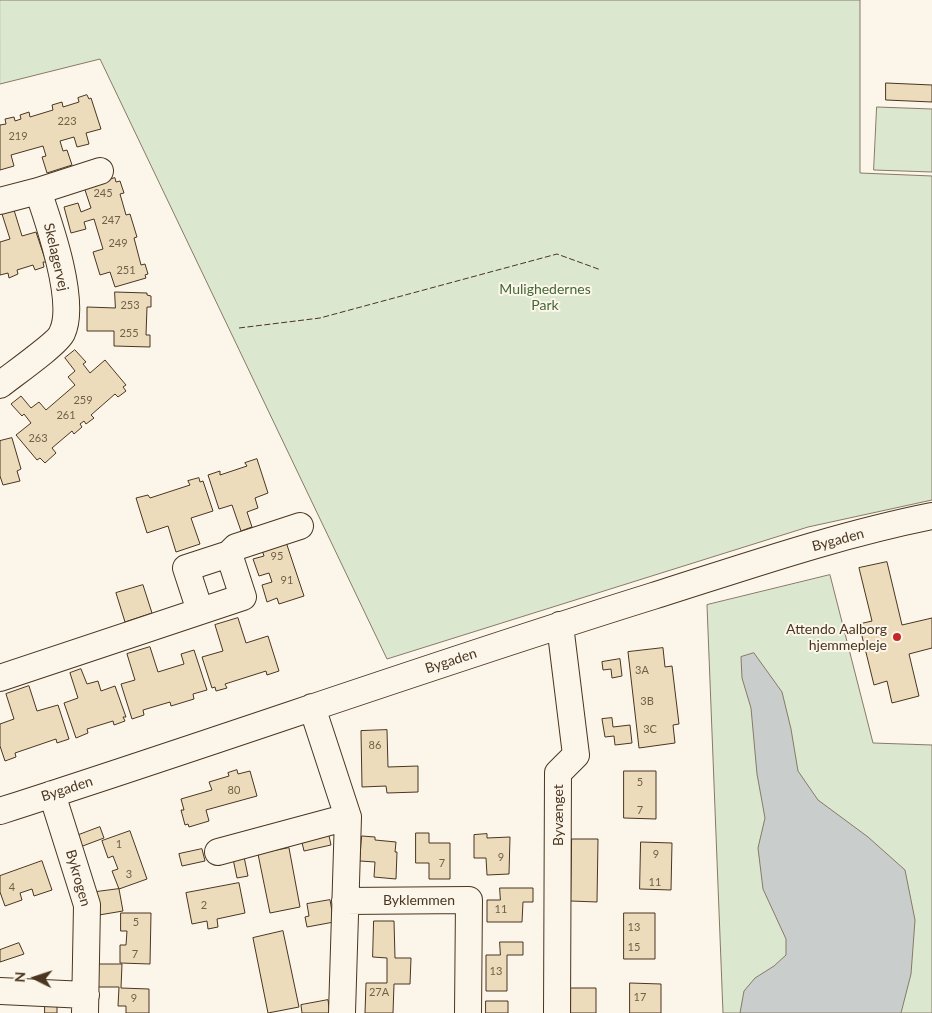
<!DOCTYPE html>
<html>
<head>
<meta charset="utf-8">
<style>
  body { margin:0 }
  #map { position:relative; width:932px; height:1013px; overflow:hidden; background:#fbf6e9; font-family:Lato,sans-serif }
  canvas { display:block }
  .north { position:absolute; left:10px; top:953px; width:50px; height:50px; -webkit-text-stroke:4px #fbf6e9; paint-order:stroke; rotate:274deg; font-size:14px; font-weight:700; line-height:20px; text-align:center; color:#4a3520 }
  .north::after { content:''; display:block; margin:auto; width:18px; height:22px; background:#4a3520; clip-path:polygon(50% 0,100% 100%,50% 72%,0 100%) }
</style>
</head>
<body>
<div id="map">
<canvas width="932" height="1013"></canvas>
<div class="north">N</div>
</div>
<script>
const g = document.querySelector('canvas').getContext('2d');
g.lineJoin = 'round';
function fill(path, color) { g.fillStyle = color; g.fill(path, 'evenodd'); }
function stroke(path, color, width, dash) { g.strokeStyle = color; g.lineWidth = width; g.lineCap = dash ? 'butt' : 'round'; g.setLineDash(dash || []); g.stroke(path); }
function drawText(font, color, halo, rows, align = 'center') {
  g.font = font + ' Lato,sans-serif'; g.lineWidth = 4; g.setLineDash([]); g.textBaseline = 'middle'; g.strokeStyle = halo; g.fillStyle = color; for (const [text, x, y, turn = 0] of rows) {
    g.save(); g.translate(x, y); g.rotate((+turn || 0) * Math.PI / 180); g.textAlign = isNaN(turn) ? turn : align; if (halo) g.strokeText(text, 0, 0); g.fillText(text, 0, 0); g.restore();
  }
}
const green = new Path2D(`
  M0,0H860V173L932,176V500L808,527L387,659L100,59L0,84Z
  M877,107L932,109V172L874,170Z
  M830,575L873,743L932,745V1013H723L707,605Z`);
fill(green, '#dce7d0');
stroke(green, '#887966', 1);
const water = new Path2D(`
  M754,653L782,692L791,729L798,771L818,800L868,837L905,870L915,920L911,974L901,1013H740L744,991L755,978L774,966L786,955V939L763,889L758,848L765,818L757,774L751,708L742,678L741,657Z`);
fill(water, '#c9cecd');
stroke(water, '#887966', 1);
const building = new Path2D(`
  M886,83L932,85V102L886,100Z
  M87,95L89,99L91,98L101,129L86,133L89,144L77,147L74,137L60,141L63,151L67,150L72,165L47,173L42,157L46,156L43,146L11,155L14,166L0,170V125L6,124L5,119L14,117L15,121L21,119L20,115L29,112L30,117L53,110L52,105L62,102L63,107L79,102L78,98Z
  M115,178L116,182L120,181L124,193L120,194L126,215L130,214L137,237L134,238L141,265L145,264L148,274L145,275L146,278L115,287L110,272L100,275L93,252L103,249L94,219L84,222L86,229L71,233L64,207L78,203L81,212L91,208L84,187Z
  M14,210L22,236L36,232L46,262H43L44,267L35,270L33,265L17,270L18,274L9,278L8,273L0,275V242L10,239L2,214Z
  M115,292L147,293V295L151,296V307H147L146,335H150V347L114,346V331H87V307L115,308Z
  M75,350L86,362L83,364L90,373L105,360L126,385L123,387L126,391L118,397L115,394L91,415L94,418L86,424L84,421L80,424L82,427L74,434L72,431L52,448L56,453L45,463L40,458L37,460L16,435L31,423L24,414L22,416L11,404L21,396L31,408L39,402L46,410L75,385L68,377L75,371L65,358Z
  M12,438L21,469L17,471L20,481L3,485L0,476V441Z
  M257,459L268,493L255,498L258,508L247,512L252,527L241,531L232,505L219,509L208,475L220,471V475L247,466L245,463Z
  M199,478L200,482L203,481L213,511L191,518L200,544L176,552L168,526L147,533L136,498L148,495L150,498L190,485L188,481Z
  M286,542L304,596L279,604L277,598L267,602L262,585L272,582L269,573L259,576L253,559L264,556L262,550Z
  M887,562L902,625L932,618V648L909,654L919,696L892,703L887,681L874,685L859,624L872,621L859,568Z
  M143,585L152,613L125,622L116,593Z
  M238,618L246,643L268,636L279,671L267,675L266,671L225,684L227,688L216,691L215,687L212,688L202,657L223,651L215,625Z
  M150,647L158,672L184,664L181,654L194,650L207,690L193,694L194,699L171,706L170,702L143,710L144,715L132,719L121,684L135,680L127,654Z
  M663,648L665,667L672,666L679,724L673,725L675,743L639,748L628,652Z
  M620,659L622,676L612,678L611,669L603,670L602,662Z
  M81,669L87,684L98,681L101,691L115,686L126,717H123L125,721L114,725L113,721L87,729L88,733L76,738L64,703L78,698L70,673Z
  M29,686L37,711L58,705L69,739L57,743L56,739L15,753L16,757L5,761L0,746V724L14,719L6,694Z
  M612,718L613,727L630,725L632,743L615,745L614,736L605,737L602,719Z
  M387,730L388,767L418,766V792L387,793L386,786L362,787L361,731Z
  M237,770L238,774L250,771L257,796L206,810L209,821L189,827L188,824L185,825L181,810H184L181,799L212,790L209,782L229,776L228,773Z
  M624,771H656V819L624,818Z
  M100,827L104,838L80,847L76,836Z
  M130,831L147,879L119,889L112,871L118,869L113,856L108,858L102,841Z
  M328,831L331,845L304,851L301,838Z
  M416,833H429V843H450V879H429V863H416Z
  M487,834V838L510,837L509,874L487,875L486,858H474V835Z
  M362,836L375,837V840L396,842L395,852H397L396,879L374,877L375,862L360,861Z
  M572,839H598L597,902L571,901Z
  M641,842L672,843L671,890L640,889Z
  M289,848L300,907L270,913L258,854Z
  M202,849L205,861L182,866L179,854Z
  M243,852L248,876L237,878L232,854Z
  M42,861L52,890L34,896L32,889L20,893L22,900L5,906L0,892V876Z
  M239,883L245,913L217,919L218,927L208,929L207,921L192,924L186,893Z
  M500,888H533V902H523L522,922H487V900H500Z
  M119,889L123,911L99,915L96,892Z
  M330,900L334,922L307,927L305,917L309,916L307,904Z
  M121,913H151L150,964L120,963V945H126L127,931H121Z
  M624,913H655V959H624Z
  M374,921H394L395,958H411L410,984H394L393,1013H365L366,983H387V958L373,957Z
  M283,931L299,1007L268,1013L253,938Z
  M500,942H523V955H507V991H486V955H500Z
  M19,943L24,954L0,962V950Z
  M97,964H122L121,988L149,989V1013H126V1006H118L119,987H96Z
  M630,983L661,984V1013H630Z
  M571,988H596V1013H571Z
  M328,1000L330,1013H302L301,1005Z
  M486,1001H508V1013H486Z
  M45,1003H57V1013H45Z`);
fill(building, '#ecdcbc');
stroke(building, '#4a3520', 1);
const minor = new Path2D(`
  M38,191L100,171
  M0,201L38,191C49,223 77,302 62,333C58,343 11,376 0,385
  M229,554L236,547L300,526
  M0,678L243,597L229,554L186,568L200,611
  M312,707L348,817L342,1013
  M52,794L87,905L85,1013
  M0,811C219,741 434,664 653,596C745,567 837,535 932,516
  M218,852L348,817
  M345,901L469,900L468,1013
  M0,991L86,995
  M557,1013L558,773L576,755L560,625`);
stroke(minor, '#4a3520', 28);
stroke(minor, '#fbf6e9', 26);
stroke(new Path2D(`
  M239,328L320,318L557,254L601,270`), '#4a3520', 1, [6, 2.5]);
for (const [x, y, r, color] of [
  [897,637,5,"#c62828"]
]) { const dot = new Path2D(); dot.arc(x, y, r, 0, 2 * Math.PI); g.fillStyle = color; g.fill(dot); stroke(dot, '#fbf6e9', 2); }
drawText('11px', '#725f47', null, [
  ["223",67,121],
  ["219",18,136],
  ["245",103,193],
  ["247",111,220],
  ["249",118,243],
  ["251",126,270],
  ["253",130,305],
  ["255",129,333],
  ["259",83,400],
  ["261",66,415],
  ["263",38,438],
  ["95",277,556],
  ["91",287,580],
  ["3A",642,670],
  ["3B",647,701],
  ["3C",650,729],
  ["86",375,745],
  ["5",640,782],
  ["80",234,790],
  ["7",640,810],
  ["1",119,844],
  ["9",656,854],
  ["9",501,857],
  ["7",442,863],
  ["3",129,874],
  ["11",655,882],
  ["4",12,887],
  ["2",204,905],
  ["11",501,909],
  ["5",136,922],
  ["13",634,927],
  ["15",634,947],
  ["7",135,954],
  ["13",496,971],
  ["27A",379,992],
  ["17",640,997],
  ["9",134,998]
]);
drawText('14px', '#4a3520', '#fbf6e9', [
  ["Skelagervej",56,257,77],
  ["Bygaden",838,540,-15],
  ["Bygaden",451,661,-18],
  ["Bygaden",67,789,-18],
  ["Byvænget",558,815,-90],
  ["Bykrogen",78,878,74],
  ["Byklemmen",419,900]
]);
drawText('14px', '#436837', '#fbf6e9', [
  ["Mulighedernes",545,289],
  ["Park",545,305]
]);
drawText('14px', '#4a3520', '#fbf6e9', [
  ["Attendo Aalborg",887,629],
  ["hjemmepleje",887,645]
], 'right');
</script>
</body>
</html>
